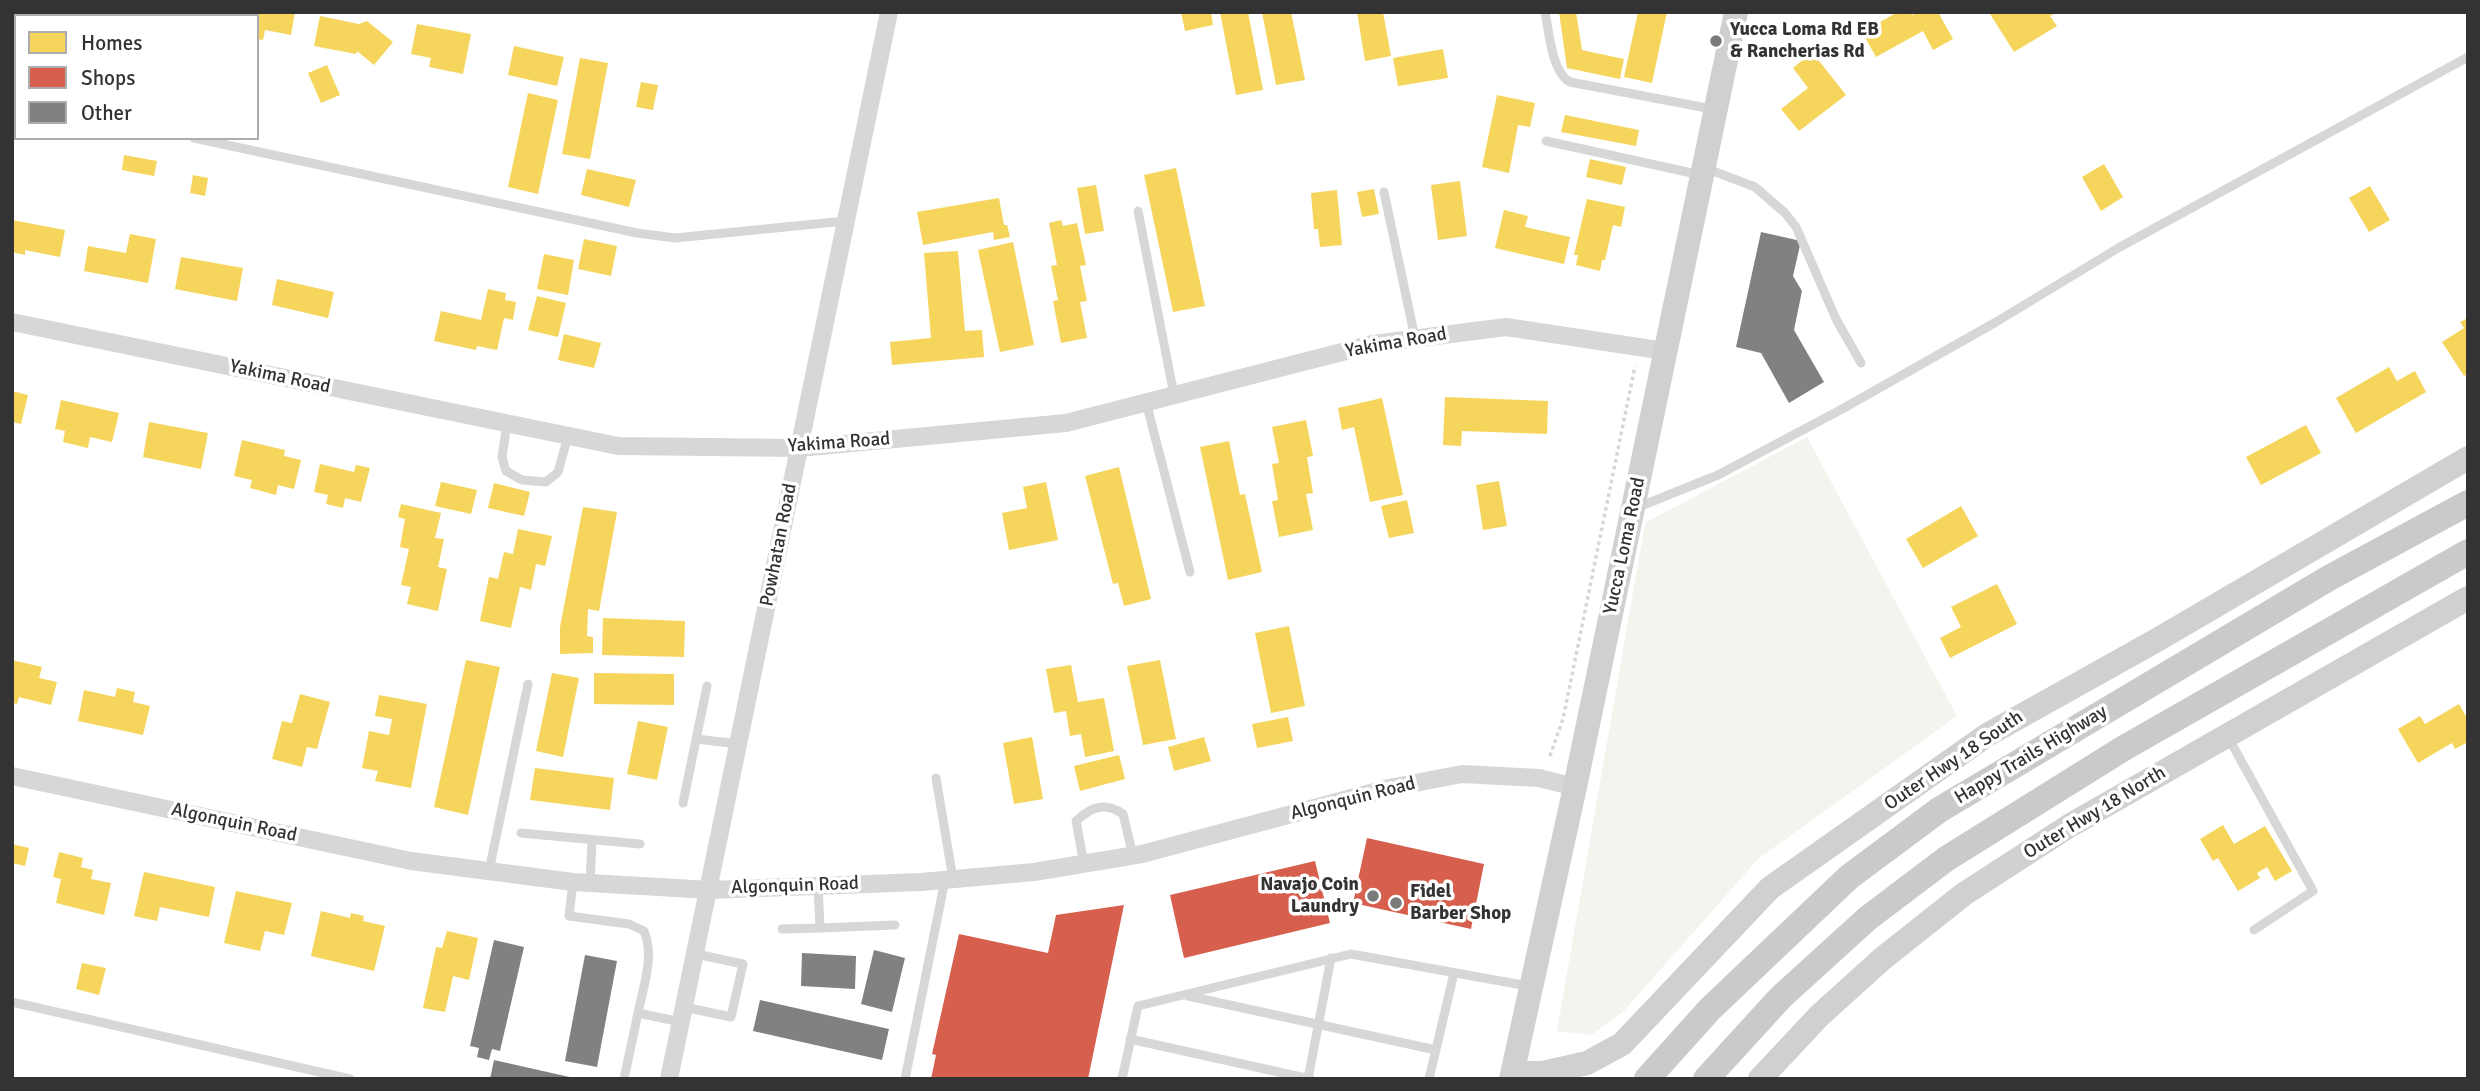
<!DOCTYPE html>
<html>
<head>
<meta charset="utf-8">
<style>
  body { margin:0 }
  #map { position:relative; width:2480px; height:1091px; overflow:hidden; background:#fff; font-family:Signika,sans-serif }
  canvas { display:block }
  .frame { position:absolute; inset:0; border:14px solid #333; pointer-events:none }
  .legend { position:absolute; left:14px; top:14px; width:245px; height:126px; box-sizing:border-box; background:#fff; border:2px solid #adadad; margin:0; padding:9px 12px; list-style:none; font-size:21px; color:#333 }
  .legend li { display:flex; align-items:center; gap:14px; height:35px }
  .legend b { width:35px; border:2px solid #adadad }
</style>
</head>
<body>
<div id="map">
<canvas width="2480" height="1091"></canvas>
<div class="frame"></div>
<ul class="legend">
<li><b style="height:19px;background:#f6d55c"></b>Homes</li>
<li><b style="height:19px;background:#d6604d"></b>Shops</li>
<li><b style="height:19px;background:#818181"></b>Other</li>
</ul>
</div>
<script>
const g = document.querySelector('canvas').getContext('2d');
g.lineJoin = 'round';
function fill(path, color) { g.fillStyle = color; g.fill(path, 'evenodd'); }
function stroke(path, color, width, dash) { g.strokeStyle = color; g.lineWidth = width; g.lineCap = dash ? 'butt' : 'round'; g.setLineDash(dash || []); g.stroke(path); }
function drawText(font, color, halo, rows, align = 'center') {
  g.font = font + ' Signika,sans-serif'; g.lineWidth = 7; g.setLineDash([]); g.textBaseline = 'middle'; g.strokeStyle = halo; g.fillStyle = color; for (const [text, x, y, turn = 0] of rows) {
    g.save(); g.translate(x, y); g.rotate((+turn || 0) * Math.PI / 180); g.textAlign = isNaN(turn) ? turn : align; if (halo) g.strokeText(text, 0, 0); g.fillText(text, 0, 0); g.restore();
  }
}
fill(new Path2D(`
  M1807,437L1957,716L1758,859L1624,1011L1591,1035L1557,1031L1645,523Z`), '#f1f5ed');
fill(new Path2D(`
  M227,12H295L291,35L265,30L263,40L257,39V16H227Z
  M1181,12H1211L1213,25L1185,31Z
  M1220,12H1248L1263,90L1236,95Z
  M1262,12H1291L1305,80L1276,85Z
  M1357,12H1383L1391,56L1365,61Z
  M1559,12H1576L1582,50L1624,59L1620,79L1567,68Z
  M1638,12H1667L1652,83L1624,77Z
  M1898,12H1911L1912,15L1918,12H1938L1953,39L1933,50L1923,31L1876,57L1862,32Z
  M1993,12H2057L2050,16L2057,26L2014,52L1990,14Z
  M320,16L359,24L367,21L393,42L374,65L357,51L356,54L314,46Z
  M417,24L471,34L463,74L429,67L431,58L411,54Z
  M514,46L564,57L557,86L508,75Z
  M1443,49L1448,78L1398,86L1393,58Z
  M1812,52L1846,95L1799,131L1781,109L1808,88L1793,68Z
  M580,58L608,63L590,159L562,154Z
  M327,65L340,95L321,103L308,73Z
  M641,82L658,85L653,110L636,107Z
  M528,93L558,100L538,194L508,187Z
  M1497,95L1535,103L1530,127L1518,125L1509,173L1482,167Z
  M1565,115L1639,130L1636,146L1561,132Z
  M124,155L157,161L154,176L122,170Z
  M1590,159L1626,167L1622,185L1586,177Z
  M2104,164L2123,197L2101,211L2082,177Z
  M1176,168L1205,306L1173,312L1144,175Z
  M587,169L636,180L629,207L581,195Z
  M193,175L208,178L205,196L190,193Z
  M1460,181L1467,236L1438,240L1431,185Z
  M1096,185L1104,231L1085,234L1077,188Z
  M2370,186L2390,220L2369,232L2349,198Z
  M1374,189L1379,214L1362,217L1357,192Z
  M1337,190L1342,245L1320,247L1318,229H1314L1311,193Z
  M999,198L1004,225H1007L1010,237L994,240L993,232L923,245L917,212Z
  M1587,199L1625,207L1621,227L1613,225L1605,260H1602L1600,271L1576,265L1578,255H1574Z
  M1504,210L1528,216L1525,227L1570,237L1564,264L1495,248Z
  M12,220L65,230L60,257L25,250V255L12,252Z
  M1061,220L1063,226L1077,223L1086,265L1080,266L1087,301L1080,302L1087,338L1061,343L1053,301L1058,300L1051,266L1057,265L1049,223Z
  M130,234L156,239L148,283L84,271L88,246L126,253Z
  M584,239L617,246L611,276L578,269Z
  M1013,242L1034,345L1000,352L978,250Z
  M958,251L965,331L982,330L984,357L892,365L890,342L931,338L924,253Z
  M544,254L574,260L568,295L537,289Z
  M181,257L243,268L237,301L175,289Z
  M277,279L334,292L328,318L272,305Z
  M488,289L506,293L505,300L516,302L513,320L504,318L497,350L477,346L476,350L434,341L441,311L481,320Z
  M537,296L566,303L558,337L528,330Z
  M2468,318V374L2464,376L2442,342L2464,328L2460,322Z
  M564,334L601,343L594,368L558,360Z
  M2389,367L2397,381L2415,371L2426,392L2356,433L2336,398Z
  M12,391L28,395L21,424L12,422Z
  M1445,397L1548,401L1547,434L1462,431L1461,446L1443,445Z
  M1382,398L1403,495L1370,502L1354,427L1342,430L1338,408Z
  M61,400L119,413L112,442L90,437L88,448L63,442L65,431L55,429Z
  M1306,420L1313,456L1307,457L1313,493L1306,494L1313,530L1279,537L1272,501L1278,500L1272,464L1279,463L1272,427Z
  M149,422L208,433L201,469L143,457Z
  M2306,425L2321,453L2261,485L2246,457Z
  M242,440L285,450L284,456L301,460L294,489L278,485L276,495L250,488L252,480L234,476Z
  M1229,441L1240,495L1245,494L1262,572L1228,580L1200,447Z
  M320,464L354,472L356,465L370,468L361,502L345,498L343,508L326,504L328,495L314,492Z
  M1119,467L1151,599L1124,606L1118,583L1113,584L1085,476Z
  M1499,481L1507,526L1483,530L1476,485Z
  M441,482L477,490L471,514L435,506Z
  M1046,482L1058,540L1009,550L1002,513L1027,508L1023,487Z
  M494,483L530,492L524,516L488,508Z
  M1407,500L1414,533L1389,538L1381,506Z
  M401,504L441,513L435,538L444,539L438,567L447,569L438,611L407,604L411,587L401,585L409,549L400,547L405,519L398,517Z
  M1961,506L1978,536L1923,568L1906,539Z
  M583,507L617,512L599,611L588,609L587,636L593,637V653L560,654V627Z
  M518,529L552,536L545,566L536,564L531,590L520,587L511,628L480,621L489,577L498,579L504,552L513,554Z
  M1997,584L2017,624L1950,658L1940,638L1961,627L1951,607Z
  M603,618L685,621L684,657L602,655Z
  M1289,626L1305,706L1271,713L1255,633Z
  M12,660L42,667L39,678L57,682L51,705L19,697L17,704L12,703Z
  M466,660L500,667L468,815L434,807Z
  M1160,660L1176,739L1143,745L1127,666Z
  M1071,665L1078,702L1104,698L1114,751L1085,757L1081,734L1070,736L1066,711L1054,713L1046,669Z
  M552,673L579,678L563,757L536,751Z
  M594,673L674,674V705L594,704Z
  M117,688L135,692L133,702L150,706L143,735L78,721L84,690L115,697Z
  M300,694L330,702L317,749L307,747L302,767L272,759L282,721L292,723Z
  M379,695L427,704L411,788L375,781L378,771L362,768L369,731L389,735L392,719L375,716Z
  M2459,704L2468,720V742L2455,749L2452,743L2418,763L2398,729L2420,716L2425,724Z
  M1288,717L1293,741L1257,748L1252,724Z
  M638,721L668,727L657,780L627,774Z
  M1032,737L1043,799L1014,804L1003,743Z
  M1204,737L1211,761L1174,771L1168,747Z
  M1119,755L1125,779L1080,791L1074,766Z
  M535,768L614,778L610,810L530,800Z
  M2223,825L2234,844L2265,826L2292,871L2275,881L2267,867L2257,873L2260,878L2238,891L2218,858L2213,861L2200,839Z
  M12,844L29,848L25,866L12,863Z
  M59,852L83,858L81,867L93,870L91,879L111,883L104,915L56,903L61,879L53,877Z
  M144,872L215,887L209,917L160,907L157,921L134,916Z
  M236,891L292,903L284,935L265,931L260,951L224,943Z
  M321,911L350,918L351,913L364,916L363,921L385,926L374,971L311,956Z
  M447,931L478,938L469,980L453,976L445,1012L423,1008L436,947L442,948Z
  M82,963L106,968L99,995L76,989Z`), '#f6d55c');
fill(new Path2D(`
  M1367,838L1484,864L1471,929L1353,903Z
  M1315,861L1330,923L1184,958L1170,895Z
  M1124,905L1088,1079H931L936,1055L932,1054L959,934L1048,953L1056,915Z`), '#d6604d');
fill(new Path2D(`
  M1761,232L1801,241L1793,276L1802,291L1794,330L1824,382L1789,403L1761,353L1736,347Z
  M494,940L524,947L500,1051L492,1049L489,1060L477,1057L479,1048L470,1046Z
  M874,950L905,958L892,1012L861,1004Z
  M802,953L856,956L855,989L801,986Z
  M585,955L617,961L597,1067L565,1061Z
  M760,1000L889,1029L882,1060L753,1031Z
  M494,1060L574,1078V1079H490Z`), '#818181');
stroke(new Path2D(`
  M1550,756L1563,719L1635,366`), '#d6d6d6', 3.5, [3.5, 3.5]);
stroke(new Path2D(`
  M1545,12C1549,32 1552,73 1570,82L1712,109
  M12,99L16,100
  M194,138L637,233L675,238L835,222L846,223
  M1546,141L1701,175
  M1705,168L1755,187L1785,213L1796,227L1836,319L1861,363
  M1384,192L1415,338
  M1138,211L1174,395
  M1146,402L1190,572
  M507,423L502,457L506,471L522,480L546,482L558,472L568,436
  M1636,508L1718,475L1844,408L1996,322L2120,247L2468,57
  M2228,737L2313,891L2254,930
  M696,739L739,744
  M936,778L953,879
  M683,803L707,686
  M521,833L640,844
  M1084,864L1076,821C1090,808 1104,801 1123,814L1133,856
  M489,871L528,684
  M573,882L569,916L629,924L644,931C655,956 643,987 638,1013L681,1022
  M590,883L592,840
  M818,885L820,928L895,925
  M782,929L820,928
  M1188,996L1436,1050
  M12,1002L350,1079
  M684,1007L731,1017L743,964L696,954
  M1130,1039L1310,1079
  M624,1079L638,1013
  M905,1079L945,880
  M1122,1079L1138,1006L1351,954L1528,986
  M1308,1079L1331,958
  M1429,1079L1454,973`), '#d7d7d7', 9);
stroke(new Path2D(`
  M12,322L618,446L799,448L1066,423L1373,344L1506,327L1665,351
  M12,776L411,861L573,882L710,890L921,882L1034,872L1142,854L1389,788L1462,774L1539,778L1575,787
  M669,1079L889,12`), '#d7d7d7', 18);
stroke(new Path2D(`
  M1513,1073H1543L1587,1063L1622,1044L1770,888L1987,735L2157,640L2468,458
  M1511,1079L1575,787L1736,12
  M1760,1079L1819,1016L1882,959L1964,894L2069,826L2468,598`), '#d0d0d0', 24);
stroke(new Path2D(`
  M1647,1079L1710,1009L1849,877L1939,810L2329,578L2468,503
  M1706,1079L1781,997L1868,918L1946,859L2124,748L2468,552`), '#cacaca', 26);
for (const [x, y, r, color] of [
  [1716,41,7,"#7a7a7a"],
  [1373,896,7,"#7a7a7a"],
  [1396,903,7,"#7a7a7a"]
]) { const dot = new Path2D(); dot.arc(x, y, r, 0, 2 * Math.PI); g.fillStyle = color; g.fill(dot); stroke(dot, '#fff', 2.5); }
drawText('bold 19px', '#333', '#fff', [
  ["Yucca Loma Rd EB",1730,30],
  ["& Rancherias Rd",1730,52],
  ["Navajo Coin",1359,885,"right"],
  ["Laundry",1359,907,"right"],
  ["Fidel",1410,892],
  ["Barber Shop",1410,914]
], 'left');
drawText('19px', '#333', '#fff', [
  ["Yakima Road",1396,343,-10],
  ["Yakima Road",280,377,12],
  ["Yakima Road",839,443,-4],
  ["Powhatan Road",779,545,-79],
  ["Yucca Loma Road",1625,546,-78],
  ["Happy Trails Highway",2031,755,-31],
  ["Outer Hwy 18 South",1954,761,-34],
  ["Algonquin Road",1353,799,-14],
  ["Outer Hwy 18 North",2095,813,-31],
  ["Algonquin Road",234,823,12],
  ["Algonquin Road",795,886,-2]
]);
</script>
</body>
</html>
